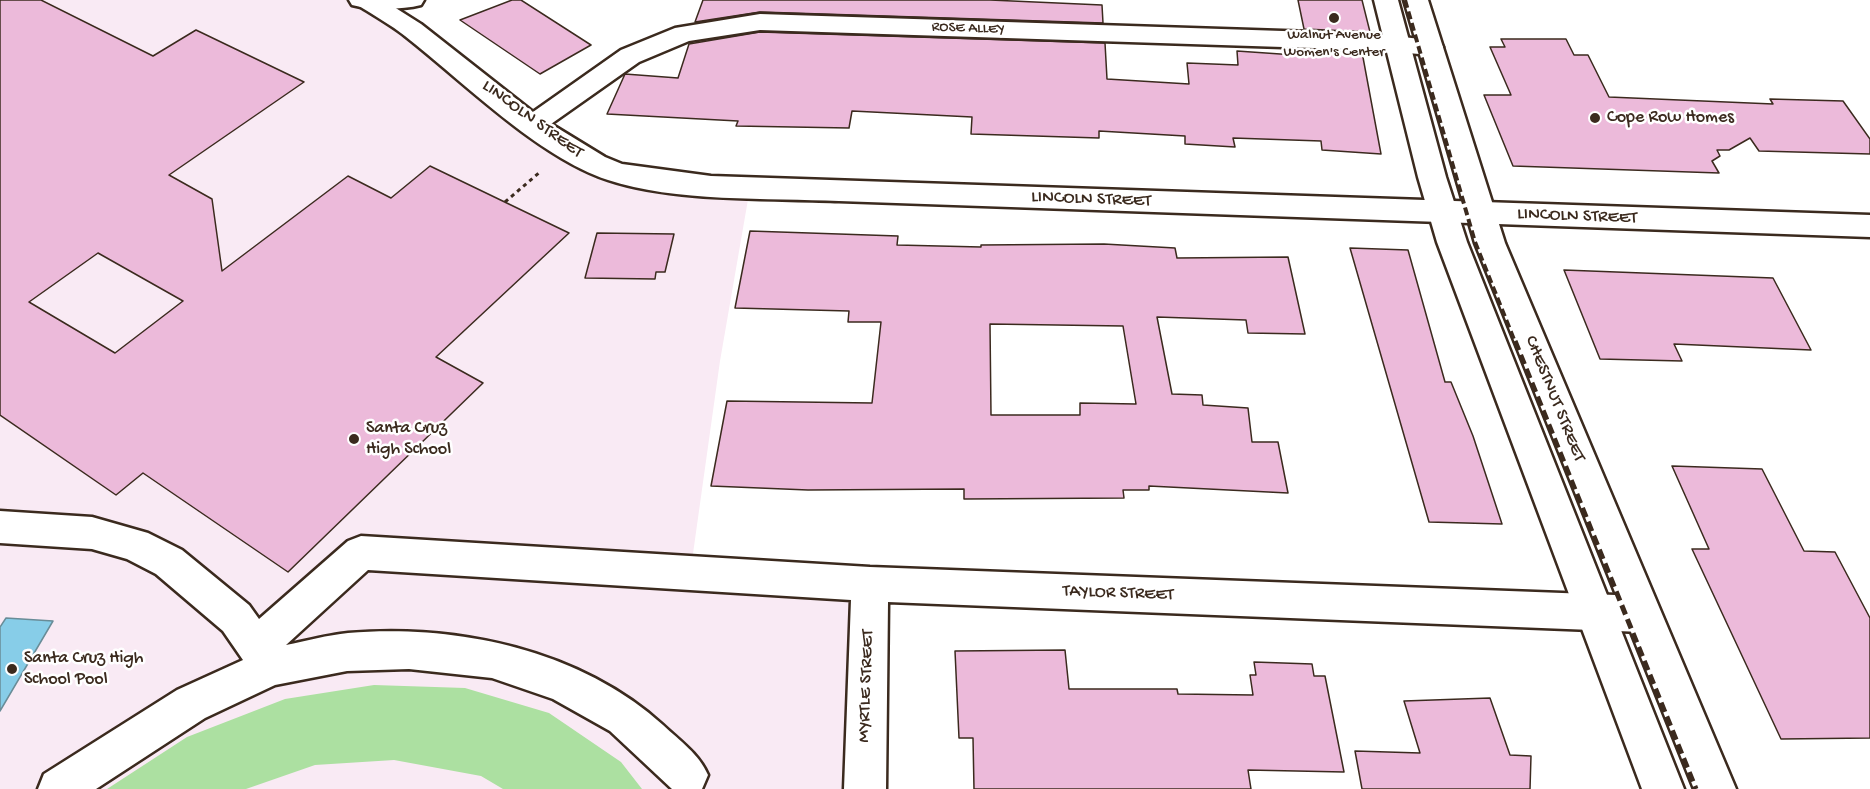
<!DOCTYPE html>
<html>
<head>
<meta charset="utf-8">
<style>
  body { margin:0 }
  canvas { display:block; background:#fff }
</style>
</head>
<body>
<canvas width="1870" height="789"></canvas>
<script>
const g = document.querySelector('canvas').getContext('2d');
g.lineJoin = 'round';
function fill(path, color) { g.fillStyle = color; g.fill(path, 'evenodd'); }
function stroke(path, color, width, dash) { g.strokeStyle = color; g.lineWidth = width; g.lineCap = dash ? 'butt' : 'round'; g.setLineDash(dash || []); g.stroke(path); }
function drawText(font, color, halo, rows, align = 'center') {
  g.font = font + ' "Gochi Hand",sans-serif'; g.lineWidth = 5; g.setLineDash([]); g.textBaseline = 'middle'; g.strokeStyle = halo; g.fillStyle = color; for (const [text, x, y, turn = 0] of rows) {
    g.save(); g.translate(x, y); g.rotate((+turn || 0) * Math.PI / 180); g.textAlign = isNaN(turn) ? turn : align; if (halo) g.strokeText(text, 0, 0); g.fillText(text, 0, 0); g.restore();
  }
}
fill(new Path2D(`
  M0,0H346L394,23L615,183L750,188L720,361L690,575L869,585L864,789H0Z`), '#f9eaf4');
fill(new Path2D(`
  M374,685L465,688L549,713L621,762L642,789H503L481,776L394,760L315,765L246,789H107L187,737L285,699Z`), '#ace0a1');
const water = new Path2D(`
  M6,618L53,621L0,711V627Z`);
fill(water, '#87cde8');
stroke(water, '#698c97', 1.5);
const building = new Path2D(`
  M0,0H41L153,56L196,30L304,82L169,175L212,199L222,271L348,176L391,198L430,166L569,233L436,357L483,383L288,572L143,473L116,495L0,415ZM98,253L183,301L115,353L29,302Z
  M512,0H521L591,45L540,74L460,20Z
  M703,0H990L1102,5L1103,23L760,12L695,22Z
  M1298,0H1362L1370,32L1304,29Z
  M760,32L1105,43L1107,79L1189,84L1187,63L1238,65L1237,51L1309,56L1308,50L1362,52L1381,154L1322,150L1321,141L1233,138L1235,147L1185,144V136L1099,131V138L971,134L972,117L852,111L849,128L736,126L738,121L607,114L625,74L678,78L689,44Z
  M1501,39H1566L1574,55H1588L1609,97L1773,104L1770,99L1843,101L1870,139V154L1759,151L1750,138L1729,150H1717L1720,156L1712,161L1719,173L1513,166L1484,95H1511L1490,47H1505Z
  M750,231L898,236L897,245L981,247V245L1104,244L1175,248L1177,258L1288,257L1305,334L1248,333L1246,320L1157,317L1172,394L1202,395L1203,405L1248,408L1252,442H1278L1288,493L1149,486V490H1123L1124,498L964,499V489L808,490L711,486L727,401L872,403L881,322H848L849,311L735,308ZM990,324L1123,326L1136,404L1080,403V415H991Z
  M597,233L674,234L665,272H656L655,279L585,278Z
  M1350,248L1408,250L1445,382H1451L1473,436L1502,524L1429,522Z
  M1564,270L1773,278L1811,350L1674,344L1682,361L1600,359Z
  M1672,466L1762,469L1804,551L1835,552L1870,618V738L1781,739L1692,549H1709Z
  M1065,650L1069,689H1177L1178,694L1253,695L1250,675H1256L1254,662L1312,664L1314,676H1325L1344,772L1248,770L1251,789H974L973,738H959L955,651Z
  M1490,698L1510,755L1531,756L1530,789H1362L1355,751L1420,753L1404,701Z`);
fill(building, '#ecbada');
stroke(building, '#3b2a1e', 1.5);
const minor = new Path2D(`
  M383,0L421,24L533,112L621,50L675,28L760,14L1375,34L1439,41L1443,47L1439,53L1430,55L1375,50L760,30L689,41L639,62L551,124L605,157L622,164L711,176L1870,215V237L839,201C770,198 673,202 608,180C538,157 464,82 405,36C391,25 375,16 359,6L356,1Z
  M0,511L92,517L148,533L182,550L249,605L259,619L348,541L361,536L870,567L1642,596L1655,601L1661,614L1655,627L1642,632L888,602L886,789H844L851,600L368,570L286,645C306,641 328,635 348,633C458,624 580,650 663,725C680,741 699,754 708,775L702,789H672L610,731L553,699L492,678L409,669L347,671L275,685L205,718L96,789H38L44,774L177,690L243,660L223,631L156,574L127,559L92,549L0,543Z`);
const major = new Path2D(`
  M349,0H424L421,5C401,10 372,10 352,5Z
  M1374,0H1398L1446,177L1467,242L1684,789H1642L1437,242L1418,177Z
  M1404,0H1428L1505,243L1736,789H1694L1475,243Z`);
stroke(minor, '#3b2a1e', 5);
stroke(major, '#3b2a1e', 5);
stroke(new Path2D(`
  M505,202L540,172`), '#3b2a1e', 3, [4, 4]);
fill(minor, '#fff');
fill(major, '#fff');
stroke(new Path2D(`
  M1405,0L1475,242L1515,342`), '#3b2a1e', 4, [8, 4]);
stroke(new Path2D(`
  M1515,341L1696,789`), '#3b2a1e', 5, [10, 5]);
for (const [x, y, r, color] of [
  [1334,18,6,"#3b2a1e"],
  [1595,118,6,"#3b2a1e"],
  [354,439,6,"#3b2a1e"],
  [12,669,6,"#3b2a1e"]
]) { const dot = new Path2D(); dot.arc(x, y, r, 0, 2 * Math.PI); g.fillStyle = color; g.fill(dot); stroke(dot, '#fff', 2); }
drawText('15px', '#3b2a1e', '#fff', [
  ["ROSE ALLEY",968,29,2]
]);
drawText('15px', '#3b2a1e', '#fff', [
  ["Walnut Avenue",1334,36],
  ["Women's Center",1334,53]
]);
drawText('18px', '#3b2a1e', '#fff', [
  ["Cope Row Homes",1607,118],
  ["Santa Cruz",366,429],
  ["High School",366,450],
  ["Santa Cruz High",24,659],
  ["School Pool",24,680]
], 'left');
drawText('18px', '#3b2a1e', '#fff', [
  ["LINCOLN STREET",532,120,36],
  ["LINCOLN STREET",1091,200,2],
  ["LINCOLN STREET",1577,217,2],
  ["CHESTNUT STREET",1554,399,68],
  ["TAYLOR STREET",1118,594,2],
  ["MYRTLE STREET",867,686,-88]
]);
</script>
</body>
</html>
